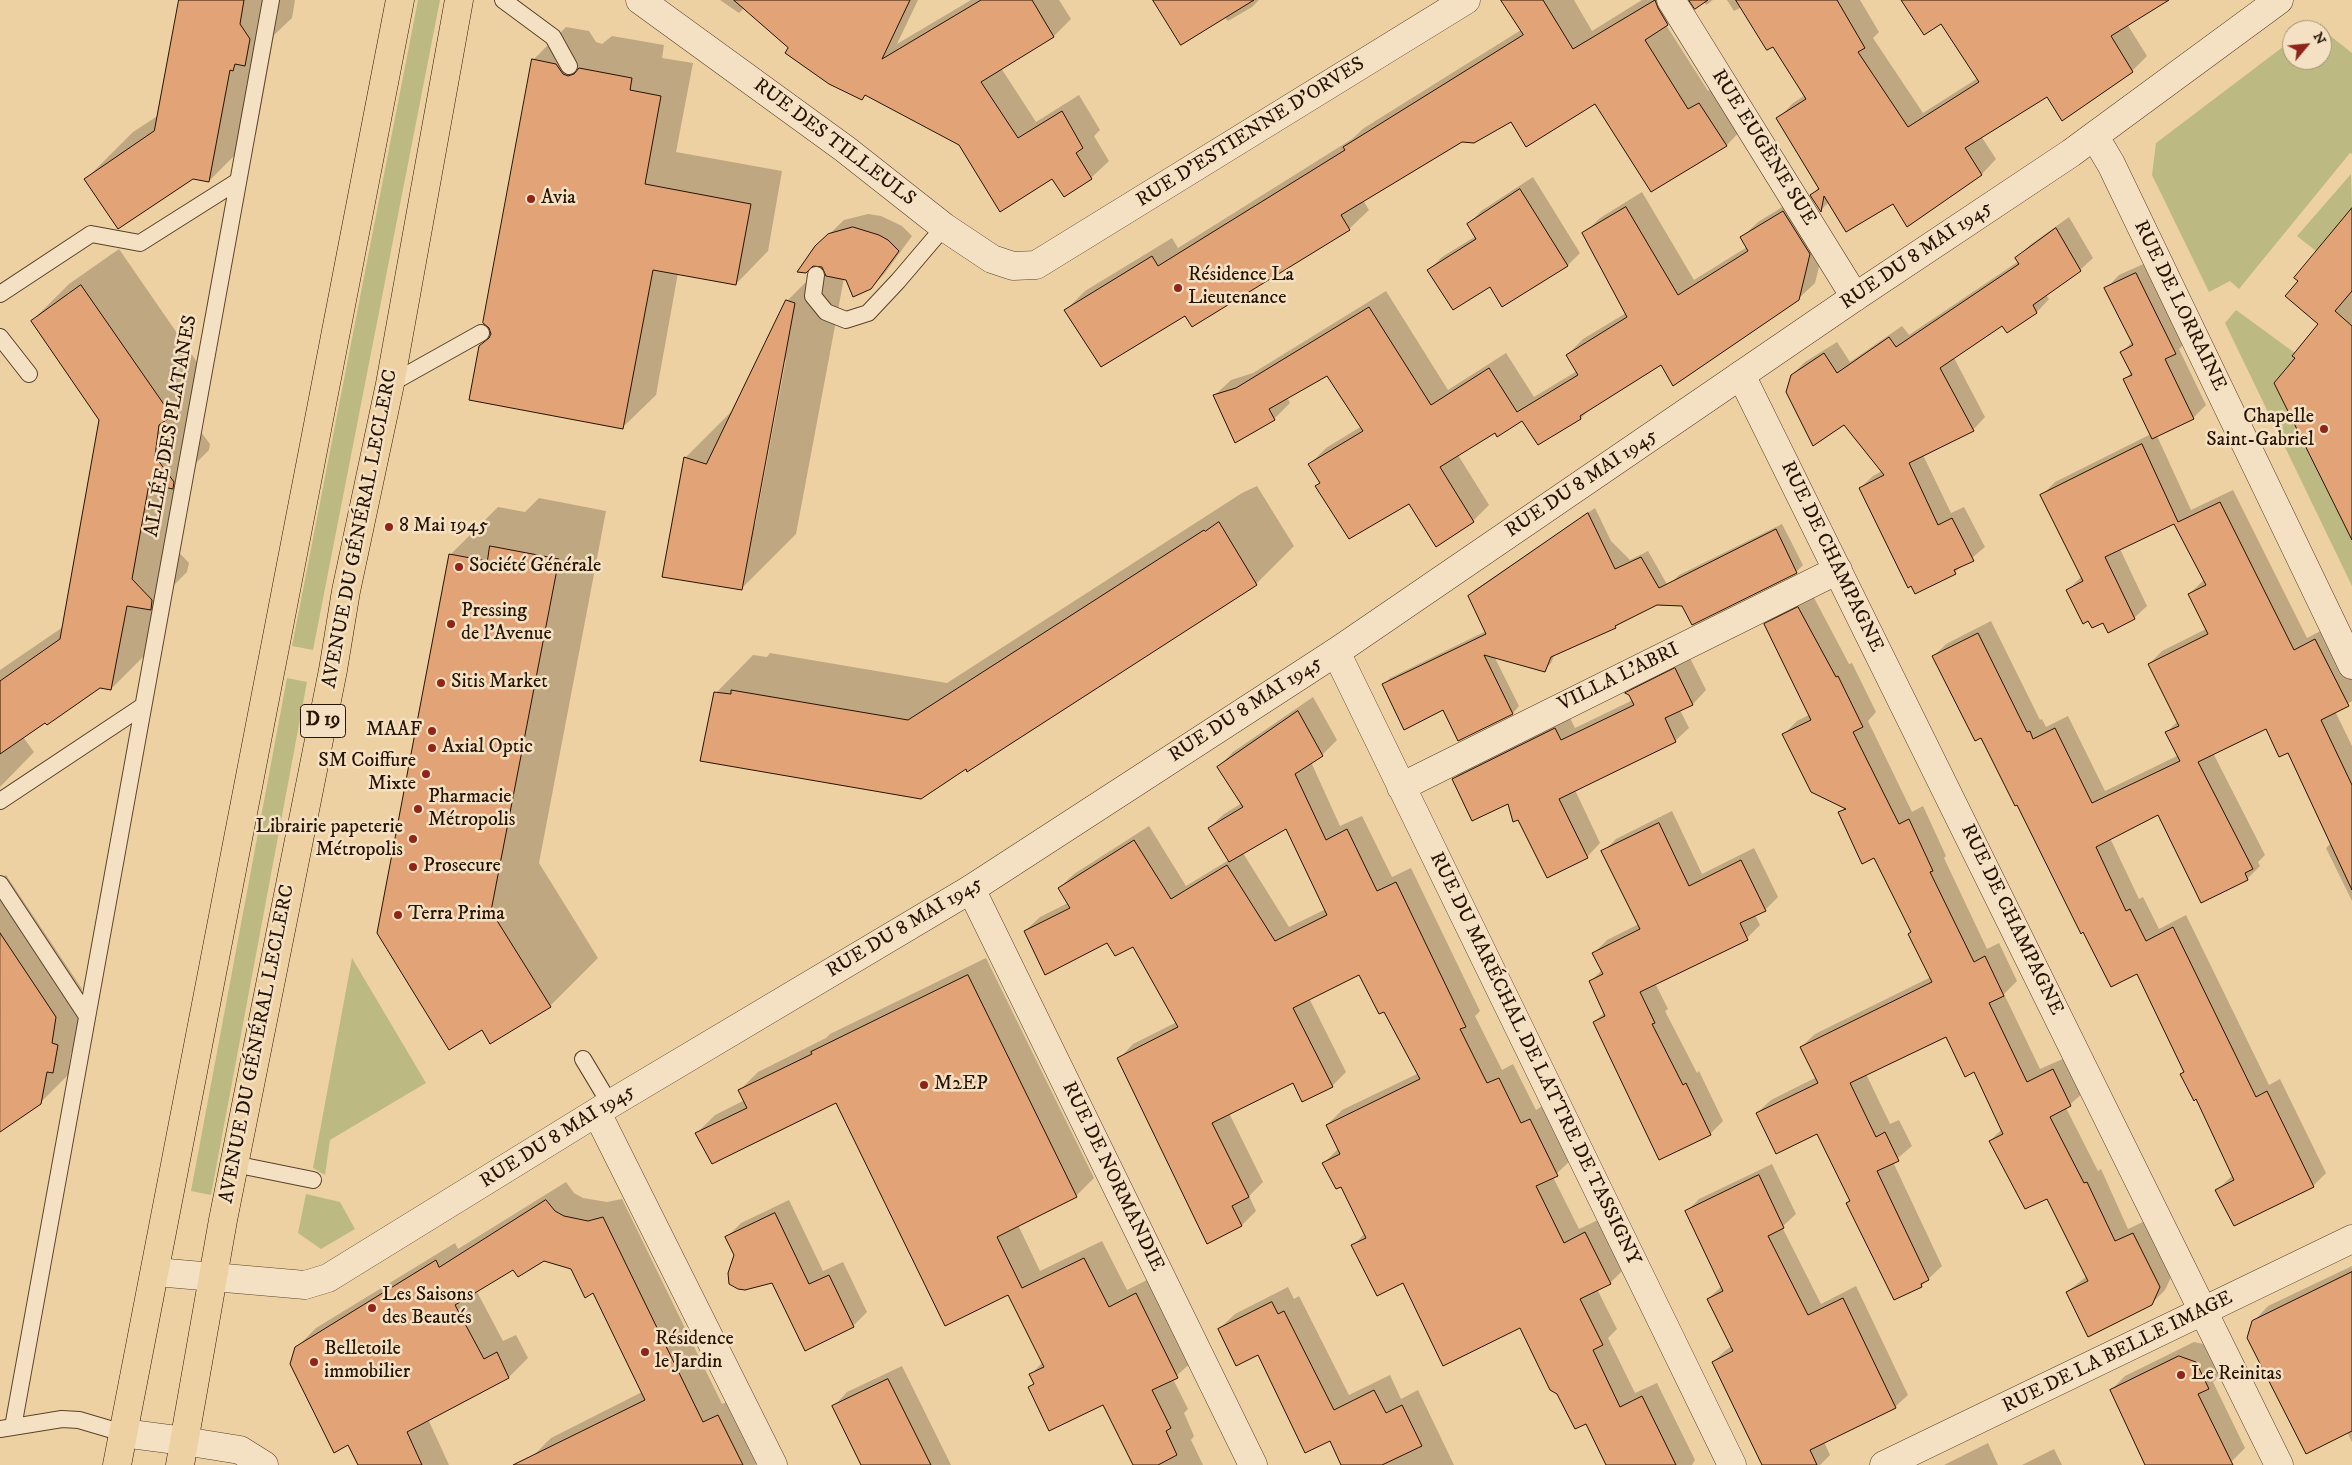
<!DOCTYPE html>
<html>
<head>
<meta charset="utf-8">
<style>
  body { margin:0 }
  #map { position:relative; width:2352px; height:1465px; overflow:hidden; background:#eed1a2; font-family:"IM FELL DW Pica",serif }
  canvas { display:block }
  .north { position:absolute; left:2282px; top:20px; width:50px; height:50px; box-sizing:border-box; background:#f4e1c3; border:1px solid #a28f76; border-radius:50%; rotate:62deg; font-size:14px; font-weight:700; line-height:20px; text-align:center; color:#261302 }
  .north::after { content:''; display:block; margin:auto; width:18px; height:22px; background:#8f2418; clip-path:polygon(50% 0,100% 100%,50% 72%,0 100%) }
</style>
</head>
<body>
<div id="map">
<canvas width="2352" height="1465"></canvas>
<div class="north">N</div>
</div>
<script>
const g = document.querySelector('canvas').getContext('2d');
g.lineJoin = 'round';
function fill(path, color) { g.fillStyle = color; g.fill(path, 'evenodd'); }
function stroke(path, color, width, dash) { g.strokeStyle = color; g.lineWidth = width; g.lineCap = dash ? 'butt' : 'round'; g.setLineDash(dash || []); g.stroke(path); }
function drawText(font, color, halo, rows, align = 'center') {
  g.font = font + ' "IM FELL DW Pica",serif'; g.lineWidth = 5; g.setLineDash([]); g.textBaseline = 'middle'; g.strokeStyle = halo; g.fillStyle = color; for (const [text, x, y, turn = 0] of rows) {
    g.save(); g.translate(x, y); g.rotate((+turn || 0) * Math.PI / 180); g.textAlign = isNaN(turn) ? turn : align; if (halo) g.strokeText(text, 0, 0); g.fillText(text, 0, 0); g.restore();
  }
}
fill(new Path2D(`
  M418,0H440L313,650L292,646Z
  M2314,23L2352,53V154L2350,153L2239,289L2230,281L2209,292L2152,175L2156,143L2292,40V60H2322V30H2305Z
  M2351,174L2352,208L2316,251L2297,236Z
  M2236,310L2295,353L2292,355L2295,358L2274,383L2336,508L2352,490V586L2225,323Z
  M287,678L307,682L211,1195L191,1191Z
  M352,958L426,1083L330,1140L325,1175L313,1168Z
  M306,1194L340,1202L355,1229L321,1249L298,1233Z`), '#bcba82');
fill(new Path2D(`
  M180,0H295L292,18L274,35L256,134L209,181L193,177L86,179L133,132L159,115Z
  M720,0H918L897,44L971,0H1059L1071,19L1054,36L1001,68L1036,122L1079,95L1100,130L1094,136L1109,161L1091,178H1052L960,144L866,94L862,99L790,48L744,8L739,13Z
  M1155,0H1259L1252,7L1228,21L1224,17Z
  M1517,0H1574L1592,31L1642,0H1684L1687,5L1666,25L1708,91L1719,84L1745,126L1726,146L1595,102L1511,120L1462,140L1363,200L1369,210L1349,229L1192,325L1185,314L1066,310L1085,291L1172,238L1178,248L1352,139L1364,128L1521,30Z
  M1691,0H1713L1706,5L1704,1Z
  M1727,0H1860L1879,32L1873,38L1923,113L1978,78L1942,22L1910,0H2167L2127,24L2147,56L2132,71L2048,95L1981,136L1996,159L1982,174L1907,225L1893,202H1829L1821,210L1812,195L1819,187L1778,119L1792,104L1805,95L1773,45L1742,7L1734,11Z
  M566,27L589,31L596,42L602,44L612,36L664,45L662,58L693,63L676,152L782,171L768,251L736,284L678,273L656,395L623,427L480,346L492,334L533,60Z
  M1533,177L1580,253L1568,265L1503,305L1490,285L1429,270L1442,257L1476,236L1469,224L1481,211Z
  M1642,192L1694,280L1747,247L1741,238L1758,222L1800,196L1826,238L1815,283L1798,299L1661,363L1591,408L1581,418L1538,443L1523,419L1495,431L1458,455L1489,505L1473,521L1409,502L1321,482L1310,464L1326,448L1362,426L1328,374L1287,397L1290,403L1274,419L1214,396L1231,380L1253,373L1386,291L1448,390L1506,353L1534,397L1577,371L1567,355L1583,339L1626,313L1584,234L1600,218Z
  M2352,210V491L2296,358L2320,323Z
  M868,214L881,216L902,226L912,236L885,273L871,288L844,278L796,534L741,589L685,458L735,408L787,301L822,266L816,247L844,220ZM786,359L755,525L753,524L783,363Z
  M2069,217L2093,258L2080,270L2046,295L2049,299L2037,312L2007,331L2002,324L1954,358L1985,417L1973,430L1923,455L1951,513L1964,507L1985,547L1955,572L1916,592L1860,488L1873,476L1882,471L1844,423L1792,375L1805,362L1837,342L1850,362L1902,326L1909,335L2019,261L2017,258L2030,245Z
  M119,249L208,378L191,419L210,444L209,450L180,479L169,542L189,563L187,572L157,602L148,652L111,689L99,686L23,737L34,752L0,787V670L63,627L100,420L32,321L69,284Z
  M2150,261L2188,340L2179,349L2206,405L2193,418L2157,436L2191,510L2233,490L2307,638L2328,627L2352,674V701L2335,711L2352,746V901L2326,848L2331,843L2288,751L2266,727L2213,753L2265,855L2258,862L2260,866L2247,879L2158,813L2110,838L2139,899L2143,897L2159,929L2186,915L2269,1085L2280,1079L2326,1173L2313,1186L2217,1190L2233,1175L2197,1098L2182,1074L2185,1070L2138,972L2018,803L1933,657L1946,644L1991,621L2040,720L2042,719L2046,727L2068,716L2105,791L2179,755L2167,732L2178,721L2149,664L2162,651L2206,629L2189,594L2204,580L2175,522L2120,549L2147,606L2134,618L2104,621L2068,590L2082,576L2042,495L2055,482L2151,434L2124,380L2132,372L2122,352L2133,341L2106,289L2119,275Z
  M1257,486L1294,546L1256,584L966,768L716,693L753,655L767,657L770,653L947,683L1242,493Z
  M539,498L606,511L539,863L598,958L550,1006L490,1042L450,555L498,507L525,512Z
  M1595,508L1611,541L1630,560L1648,551L1672,593L1615,627L1555,654L1551,663L1544,670L1494,656L1519,706L1513,713L1459,739L1444,709L1383,685L1390,678L1486,631L1469,596L1476,589Z
  M1782,524L1803,565L1796,572L1672,582L1679,575Z
  M1812,594L1849,664L1852,663L1876,712L1868,721L1912,812L1923,806L1946,856L1944,858L1987,949L1999,943L2017,981L2004,994L2040,1069L2067,1057L2084,1092L2066,1108L2098,1171L2101,1169L2128,1229L2147,1220L2173,1273L2165,1290L2151,1304L2067,1292L2087,1276L2047,1197L1990,1141L2002,1129L1975,1071L1946,1036L1866,1074L1890,1124L1899,1120L1912,1146L1893,1162L1942,1266L1921,1286L1847,1203L1851,1199L1818,1133L1757,1113L1771,1100L1817,1077L1801,1047L1815,1034L1931,977L1912,931L1874,856L1840,813L1845,807L1784,734L1797,721L1809,715L1765,625L1779,611Z
  M1689,656L1706,690L1693,704L1680,710L1689,728L1675,741L1575,790L1600,843L1587,857L1509,802L1453,780L1466,766L1569,716L1575,728L1633,700L1630,694L1627,693L1639,680Z
  M1313,697L1337,740L1322,755L1311,762L1340,826L1362,816L1392,877L1411,868L1480,1011L1475,1016L1502,1070L1513,1064L1536,1110L1544,1105L1571,1160L1553,1177L1579,1229L1600,1219L1624,1269L1610,1283L1597,1289L1617,1329L1608,1338L1635,1393L1657,1383L1695,1460L1692,1465H1608L1587,1422L1520,1327L1404,1282L1353,1246L1365,1233L1341,1185L1324,1163L1338,1149L1327,1125L1342,1110L1419,1073L1385,1010L1360,973L1309,998L1346,1072L1332,1086L1294,1082L1229,1113L1263,1182L1249,1196L1256,1211L1242,1225L1207,1243L1119,1059L1133,1044L1177,1022L1133,945L1025,931L1040,917L1068,903L1059,888L1074,874L1149,826L1186,886L1229,860L1209,828L1224,814L1242,803L1218,767L1233,752ZM1286,827L1326,909L1289,927L1243,853Z
  M1672,811L1702,874L1754,848L1778,897L1765,910L1755,915L1760,925L1747,938L1655,983L1668,1009L1665,1011L1697,1073L1699,1071L1723,1121L1710,1134L1594,1022L1605,1012L1590,982L1602,970L1594,953L1607,940L1639,924L1603,852L1616,839Z
  M6,875L82,989L78,1017L84,1018L80,1045L71,1053L68,1075L40,1103L0,1130V879Z
  M986,958L1094,1178L1076,1196L1018,1225L1040,1271L1102,1241L1127,1290L1155,1276L1195,1359L1173,1379L1188,1409L1184,1413L1194,1436L1191,1440L1203,1465H1134L1104,1404L1030,1388L1035,1382L1031,1374L1043,1362L1009,1294L836,1101L697,1133L715,1115L745,1100L740,1090L758,1072L826,1038L830,1034Z
  M1772,1164L1796,1214L1782,1227L1821,1304L1856,1286L1908,1395L1895,1407L1824,1442L1830,1455L1820,1465H1764L1713,1362L1726,1350L1732,1346L1708,1299L1722,1286L1686,1212L1699,1199Z
  M566,1182L574,1193L583,1198L607,1202L622,1199L722,1404L737,1397L765,1455L755,1465H536L532,1457L551,1438L642,1392L593,1291L572,1268L544,1259L513,1268L476,1290L503,1341L516,1335L528,1358L509,1377L428,1419L449,1465H378L297,1347L316,1328L455,1243L458,1249Z
  M789,1200L823,1271L843,1262L867,1312L853,1326L772,1282L736,1255L727,1237L741,1223Z
  M2352,1266V1442L2347,1432L2253,1322L2268,1306Z
  M1288,1287L1294,1299L1299,1296L1349,1395L1390,1375L1401,1399L1418,1390L1454,1465H1343L1330,1439L1259,1353L1219,1329L1235,1314Z
  M2194,1342L2208,1345L2222,1374L2213,1382L2245,1448L2231,1462L2224,1465H2147L2111,1390L2125,1376Z
  M902,1366L951,1465H866L834,1406L847,1392Z
  M1988,1443L1998,1465H1944Z
  M2054,1449L2062,1465H2022Z`), '#0003');
const building = new Path2D(`
  M179,0H244L240,24L250,39L245,66L235,64L233,71L230,70L209,182L193,179L118,229L84,179L154,131Z
  M734,0H910L882,59L981,0H1032L1054,37L981,82L1018,138L1062,111L1083,148L1076,153L1092,179L1064,197L1052,179L1000,212L959,145L865,95L862,100L829,84L785,53L788,48Z
  M1153,0H1254L1181,45Z
  M1501,0H1543L1573,49L1655,0L1658,8L1668,25L1645,40L1688,109L1699,103L1727,146L1651,192L1595,104L1526,147L1511,122L1474,143L1462,142L1341,215L1350,230L1192,327L1185,316L1101,367L1064,310L1152,256L1158,266L1345,150L1343,147L1523,35Z
  M1689,0H1708L1695,9Z
  M1736,0H1837L1865,48L1858,52L1908,127L1979,82L1941,24L1924,35L1901,0H2169L2111,36L2133,72L2062,121L2047,97L1965,148L1982,175L1907,227L1893,204L1846,232L1824,196L1821,212L1810,195L1819,189L1776,118L1806,99L1773,47L1767,50Z
  M532,59L556,64L563,74L568,76L574,74L579,68L632,78L630,90L661,96L645,184L751,204L736,285L653,270L623,429L469,400L479,346L489,338L491,334L489,328L483,323Z
  M1520,189L1568,266L1502,307L1490,287L1453,310L1427,270L1476,239L1467,224Z
  M1626,207L1678,295L1748,251L1740,237L1783,211L1810,254L1799,300L1673,386L1661,365L1580,416L1581,419L1538,445L1522,421L1497,437L1495,433L1440,467L1474,522L1436,547L1409,504L1349,539L1315,486L1320,483L1308,464L1363,431L1327,376L1269,409L1275,420L1235,443L1213,395L1236,388L1369,307L1431,405L1489,368L1517,412L1578,375L1566,355L1627,317L1582,233Z
  M2352,208V291L2335,311L2352,326V540L2274,383L2295,358L2292,356L2318,324L2285,296L2298,281L2294,278Z
  M853,227L879,235L888,240L899,251L871,289L853,297L846,280L826,276L822,267L813,266L806,273L797,272L815,246L828,234Z
  M2056,228L2081,271L2033,305L2037,313L2007,333L2002,326L1940,368L1974,431L1909,463L1938,525L1952,518L1974,561L1954,570L1956,574L1915,594L1911,586L1908,588L1859,488L1884,475L1844,425L1813,446L1786,392L1791,375L1824,353L1837,373L1889,337L1896,347L2019,264L2015,258Z
  M2136,273L2176,354L2165,359L2194,419L2152,439L2123,379L2132,375L2120,352L2133,345L2104,288Z
  M81,285L172,416L159,425L155,456L174,482L173,489L149,484L132,579L152,600L151,610L127,606L111,690L100,688L47,725L45,723L0,754V681L60,639L99,420L31,321Z
  M786,300L795,303L742,590L662,577L684,457L706,464Z
  M2142,444L2178,522L2220,502L2294,650L2315,639L2349,706L2321,720L2352,785V890L2288,753L2279,757L2266,729L2198,762L2253,869L2245,873L2248,880L2201,903L2158,815L2096,847L2126,911L2130,909L2146,941L2173,927L2256,1097L2267,1091L2314,1187L2234,1226L2215,1190L2234,1180L2196,1099L2194,1101L2180,1074L2184,1072L2137,974L2111,987L2083,932L2081,934L2017,805L2015,806L1981,738L1975,741L1932,656L1978,633L2027,732L2030,731L2033,739L2055,728L2092,803L2180,761L2165,732L2179,726L2148,664L2208,634L2188,594L2206,585L2174,524L2105,557L2135,619L2108,633L2103,623L2092,628L2088,621L2083,624L2066,590L2083,581L2040,495Z
  M1588,513L1615,569L1641,557L1659,588L1776,529L1797,573L1692,625L1682,606L1657,605L1615,626L1616,628L1551,657L1545,672L1484,655L1513,714L1458,741L1443,710L1404,730L1382,684L1486,634L1468,596Z
  M1219,522L1257,585L967,772L966,769L921,799L700,761L714,692L731,694V690L908,720L1204,530L1205,531Z
  M490,546L559,559L491,911L551,1007L490,1044L482,1030L449,1050L377,933L449,554L487,561Z
  M1798,607L1836,677L1838,676L1863,727L1853,732L1899,824L1909,819L1933,871L1930,872L1974,962L1985,956L2004,996L1989,1003L2027,1082L2053,1069L2071,1106L2050,1117L2084,1183L2087,1182L2115,1241L2133,1233L2160,1287L2152,1305L2088,1337L2066,1292L2088,1281L2047,1199L2025,1209L1989,1141L2003,1134L1974,1072L1965,1077L1946,1037L1850,1083L1876,1137L1885,1132L1899,1161L1877,1171L1929,1280L1921,1284L1922,1287L1894,1300L1846,1203L1850,1201L1817,1134L1776,1154L1756,1113L1818,1083L1800,1047L1932,982L1908,934L1911,932L1874,858L1862,864L1838,812L1846,809L1811,792L1782,734L1811,720L1764,624Z
  M1675,668L1693,705L1665,718L1676,742L1559,799L1588,858L1547,878L1518,820L1513,822L1508,804L1472,821L1452,779L1555,728L1561,740L1634,705L1629,695L1625,693Z
  M1298,711L1323,756L1295,774L1326,840L1347,829L1377,891L1396,882L1466,1027L1460,1029L1487,1083L1499,1078L1521,1123L1530,1119L1558,1176L1536,1186L1564,1243L1585,1232L1611,1284L1580,1299L1603,1345L1593,1350L1620,1407L1642,1396L1676,1465H1606L1586,1424L1575,1429L1557,1394L1550,1390L1520,1328L1443,1366L1403,1283L1377,1296L1351,1245L1366,1238L1341,1187L1336,1189L1322,1163L1340,1154L1326,1125L1420,1079L1384,1012L1379,1014L1359,975L1293,1008L1333,1087L1302,1102L1293,1083L1212,1123L1249,1197L1232,1206L1242,1226L1207,1244L1117,1058L1178,1027L1133,947L1115,956L1107,943L1045,975L1024,931L1070,908L1058,888L1134,840L1171,899L1227,865L1275,941L1327,915L1286,829L1229,862L1208,828L1243,807L1217,767Z
  M1659,823L1689,886L1741,860L1766,911L1740,923L1748,940L1640,992L1655,1023L1652,1024L1683,1085L1686,1083L1711,1135L1659,1160L1593,1022L1605,1016L1589,981L1603,974L1592,953L1640,929L1601,851Z
  M0,933L56,1017L52,1043L58,1045L53,1073L47,1072L41,1104L0,1132Z
  M968,975L1077,1197L997,1237L1022,1288L1084,1258L1109,1307L1136,1293L1178,1378L1152,1390L1171,1428L1166,1431L1177,1455L1158,1465H1133L1103,1405L1049,1431L1028,1387L1034,1384L1029,1374L1044,1367L1008,1295L945,1326L836,1103L712,1164L695,1133L747,1108L738,1090L812,1054L811,1052Z
  M1759,1175L1784,1228L1768,1236L1808,1315L1843,1298L1896,1408L1810,1450L1817,1465H1762L1712,1362L1733,1351L1707,1299L1723,1291L1685,1211Z
  M546,1200L555,1211L564,1216L588,1221L603,1217L703,1422L718,1415L743,1465H513L645,1400L593,1293L585,1298L571,1269L544,1261L518,1277L513,1270L455,1305L484,1359L497,1352L509,1378L407,1432L422,1465H358L348,1445L334,1453L290,1364L295,1347L436,1260L439,1267Z
  M775,1213L809,1284L829,1275L854,1327L805,1351L772,1283L745,1290L738,1289L729,1284L728,1273L734,1255L725,1237Z
  M2352,1272V1431L2306,1454L2247,1338L2252,1321Z
  M1272,1302L1278,1314L1284,1311L1334,1410L1374,1390L1386,1413L1402,1405L1422,1446L1382,1465H1341L1330,1441L1305,1453L1258,1355L1236,1366L1218,1329Z
  M2179,1356L2196,1362L2209,1389L2198,1394L2233,1465H2145L2110,1390Z
  M888,1379L931,1465H861L832,1406Z`);
fill(building, '#e2a377');
stroke(building, '#261302', 1);
const service = new Path2D(`
  M503,0L553,37L569,66
  M816,275L813,296L826,312L846,320L868,313L898,281L944,227
  M0,294L91,234L140,243L238,181
  M0,337L29,374
  M390,384L481,333
  M0,801L143,706
  M0,884L87,1016
  M583,1059L610,1104
  M234,1164L313,1180
  M13,1427L271,0
  M0,1429L62,1419L79,1420L123,1433`);
const minor = new Path2D(`
  M640,0L845,149L944,227L992,259L1013,266L1036,265L1466,0
  M1671,0L1855,297
  M2095,137L2111,164L2352,665
  M1741,375L2279,1465
  M1336,652L1732,1465
  M1401,787L1838,570
  M971,889L1253,1465
  M597,1113L773,1465
  M123,1433L184,1441
  M1884,1465L2352,1239`);
const tertiary = new Path2D(`
  M156,1272L305,1285L328,1278L610,1104L971,889L1336,652L1855,297L2071,153L2279,0
  M184,1441L240,1450L264,1465`);
const primary = new Path2D(`
  M117,1465L400,0
  M180,1465L223,1220L333,670L346,591L390,384L459,0`);
stroke(service, '#58422a', 18);
stroke(minor, '#58422a', 29);
stroke(tertiary, '#58422a', 29);
stroke(primary, '#261302', 29);
stroke(service, '#f4e1c3', 16);
stroke(minor, '#f4e1c3', 28);
stroke(tertiary, '#f4e1c3', 28);
stroke(primary, '#eed1a2', 28);
for (const [x, y, r, color] of [
  [531,199,5,"#8f2418"],
  [1178,288,5,"#8f2418"],
  [2324,429,5,"#8f2418"],
  [389,527,5,"#8f2418"],
  [459,567,5,"#8f2418"],
  [451,624,5,"#8f2418"],
  [441,683,5,"#8f2418"],
  [432,731,5,"#8f2418"],
  [432,748,5,"#8f2418"],
  [426,774,5,"#8f2418"],
  [418,809,5,"#8f2418"],
  [413,839,5,"#8f2418"],
  [413,867,5,"#8f2418"],
  [398,915,5,"#8f2418"],
  [924,1085,5,"#8f2418"],
  [372,1308,5,"#8f2418"],
  [645,1352,5,"#8f2418"],
  [314,1362,5,"#8f2418"],
  [2181,1375,5,"#8f2418"]
]) { const dot = new Path2D(); dot.arc(x, y, r, 0, 2 * Math.PI); g.fillStyle = color; g.fill(dot); stroke(dot, '#f4e1c3', 2); }
for (const [x, y, w] of [
  [323,721,45]
]) { const box = new Path2D(); box.roundRect(x - w / 2, y - 16.5, w, 33, 4); g.fillStyle = '#f4e1c3'; g.fill(box); stroke(box, '#261302', 1); }
drawText('bold 19px', '#261302', null, [
  ["D 19",323,721]
]);
drawText('20px', '#261302', '#f4e1c3', [
  ["RUE D'ESTIENNE D'ORVES",1251,133,-32],
  ["RUE DES TILLEULS",834,143,37],
  ["RUE EUGÈNE SUE",1763,148,58],
  ["RUE DU 8 MAI 1945",1917,256,-34],
  ["RUE DE LORRAINE",2179,306,64],
  ["ALLÉE DES PLATANES",172,426,-80],
  ["RUE DU 8 MAI 1945",1582,484,-34],
  ["AVENUE DU GÉNÉRAL LECLERC",361,529,-79],
  ["RUE DE CHAMPAGNE",1831,557,64],
  ["VILLA L'ABRI",1619,678,-26],
  ["RUE DU 8 MAI 1945",1246,710,-33],
  ["RUE DE CHAMPAGNE",2011,920,64],
  ["RUE DU 8 MAI 1945",905,928,-31],
  ["AVENUE DU GÉNÉRAL LECLERC",258,1044,-79],
  ["RUE DU MARÉCHAL DE LATTRE DE TASSIGNY",1534,1059,64],
  ["RUE DU 8 MAI 1945",558,1137,-32],
  ["RUE DE NORMANDIE",1112,1177,64],
  ["RUE DE LA BELLE IMAGE",2118,1353,-26]
]);
drawText('20px', '#261302', '#f4e1c3', [
  ["Avia",541,199],
  ["Résidence La",1188,276],
  ["Lieutenance",1188,299],
  ["Chapelle",2314,418,"right"],
  ["Saint-Gabriel",2314,441,"right"],
  ["8 Mai 1945",399,527],
  ["Société Générale",469,567],
  ["Pressing",461,612],
  ["de l'Avenue",461,635],
  ["Sitis Market",451,683],
  ["MAAF",422,731,"right"],
  ["Axial Optic",442,748],
  ["SM Coiffure",416,762,"right"],
  ["Mixte",416,785,"right"],
  ["Pharmacie",428,798],
  ["Métropolis",428,821],
  ["Librairie papeterie",403,828,"right"],
  ["Métropolis",403,851,"right"],
  ["Prosecure",423,867],
  ["Terra Prima",408,915],
  ["M2EP",934,1085],
  ["Les Saisons",382,1296],
  ["des Beautés",382,1319],
  ["Résidence",655,1340],
  ["le Jardin",655,1363],
  ["Belletoile",324,1350],
  ["immobilier",324,1373],
  ["Le Reinitas",2191,1375]
], 'left');
</script>
</body>
</html>
